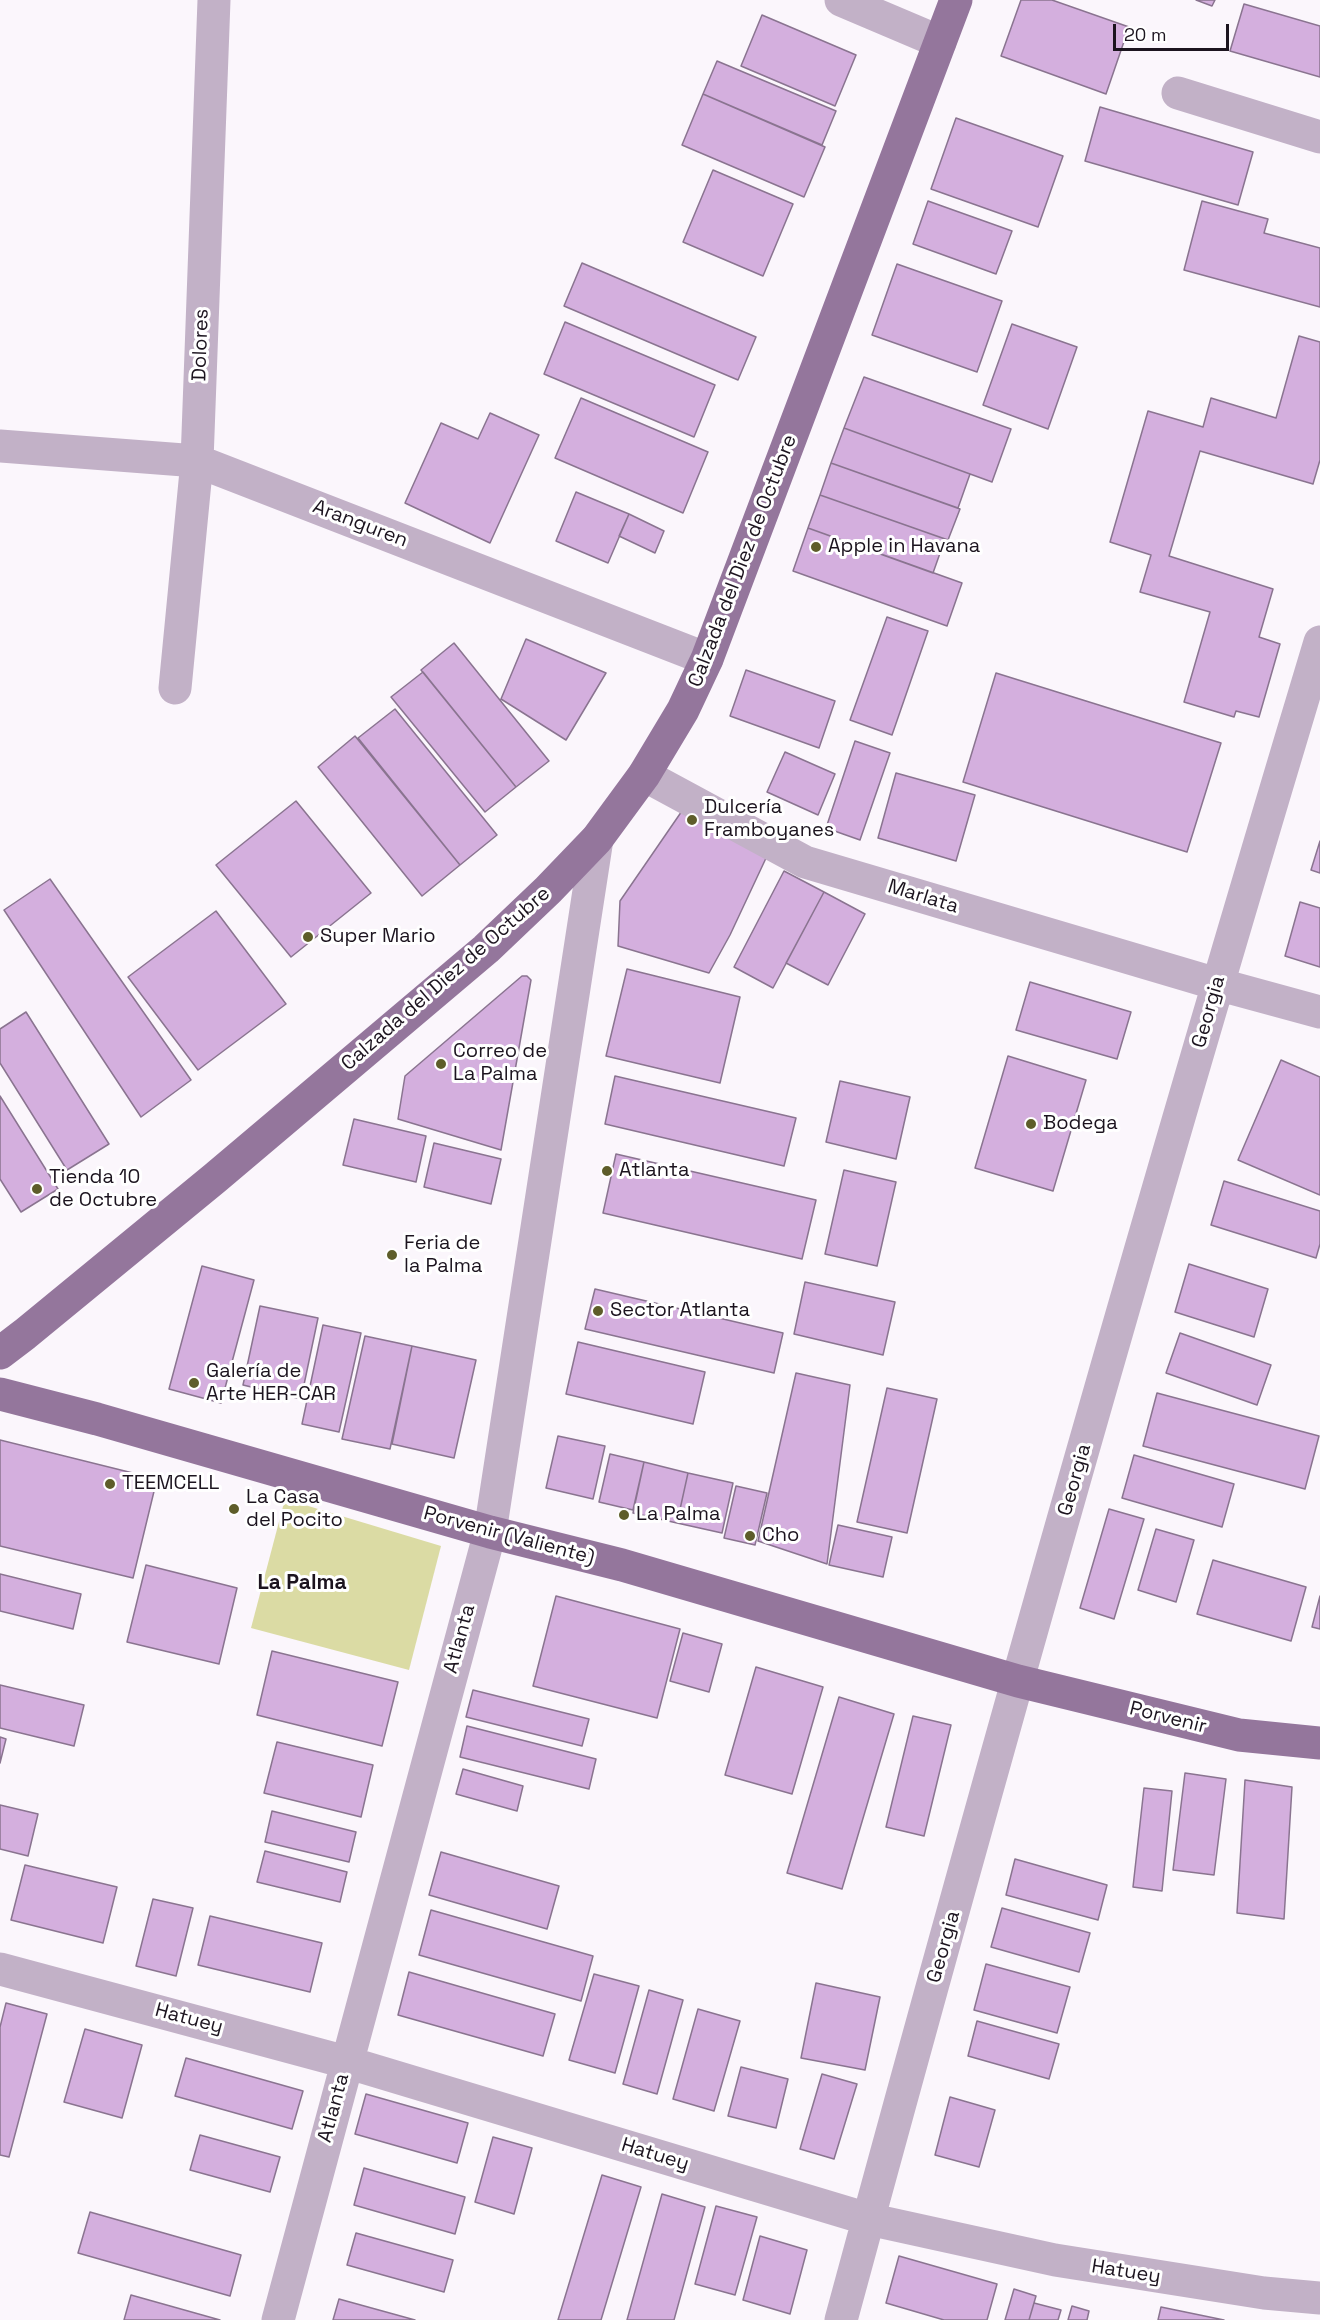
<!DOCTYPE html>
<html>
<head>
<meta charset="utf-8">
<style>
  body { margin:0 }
  #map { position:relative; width:1320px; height:2320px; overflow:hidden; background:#fbf6fc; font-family:"Space Grotesk",sans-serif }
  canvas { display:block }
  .scale { position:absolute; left:1113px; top:24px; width:116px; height:27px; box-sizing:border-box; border:3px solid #1c141f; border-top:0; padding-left:8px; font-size:18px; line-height:21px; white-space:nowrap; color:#1c141f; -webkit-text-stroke:4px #fff; paint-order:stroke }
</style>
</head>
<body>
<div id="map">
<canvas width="1320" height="2320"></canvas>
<div class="scale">20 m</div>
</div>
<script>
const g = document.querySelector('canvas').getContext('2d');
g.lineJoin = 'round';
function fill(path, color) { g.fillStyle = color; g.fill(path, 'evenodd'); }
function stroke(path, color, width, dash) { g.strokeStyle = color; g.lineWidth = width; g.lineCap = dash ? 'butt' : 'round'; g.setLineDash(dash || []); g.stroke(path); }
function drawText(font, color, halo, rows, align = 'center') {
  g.font = font + ' "Space Grotesk",sans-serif'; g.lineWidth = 6; g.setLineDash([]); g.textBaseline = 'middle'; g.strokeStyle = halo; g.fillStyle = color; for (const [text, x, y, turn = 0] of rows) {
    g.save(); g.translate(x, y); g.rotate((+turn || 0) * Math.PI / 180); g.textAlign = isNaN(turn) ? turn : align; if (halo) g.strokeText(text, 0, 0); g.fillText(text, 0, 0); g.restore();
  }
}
fill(new Path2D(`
  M285,1499L441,1546L409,1670L251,1628Z`), '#dbdba4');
const building = new Path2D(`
  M1021,0H1052L1129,27L1106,94L1001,56Z
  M1196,0H1215L1212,6Z
  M1244,4L1320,26V77L1230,51Z
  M762,15L856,55L835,106L741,66Z
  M717,61L836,111L822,145L703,94Z
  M703,94L825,147L804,197L682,145Z
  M1100,107L1253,152L1238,205L1085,161Z
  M956,118L1063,156L1038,227L931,189Z
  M713,170L793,204L763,276L683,242Z
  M928,201L1012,231L996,274L913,244Z
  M1202,201L1268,219L1264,233L1320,248V307L1184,270Z
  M582,263L756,337L738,380L564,306Z
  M897,264L1002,301L977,372L872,335Z
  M565,322L715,385L694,437L544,374Z
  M1012,324L1077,347L1048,429L983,405Z
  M1299,336L1320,342V460L1313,484L1200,451L1169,556L1273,589L1259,637L1280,644L1259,717L1236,711L1234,717L1184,702L1210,612L1140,592L1151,555L1110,542L1148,411L1203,427L1211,398L1276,418Z
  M864,377L1011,429L992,482L844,428Z
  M581,398L708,452L683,513L555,458Z
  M490,413L539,435L490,543L405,503L441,423L478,439Z
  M844,428L970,474L958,508L831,463Z
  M831,463L960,509L948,540L820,495Z
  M576,492L629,514L608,563L556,541Z
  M820,495L945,539L933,573L808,528Z
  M629,514L664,531L655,553L619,536Z
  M808,528L962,583L947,626L793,571Z
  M887,617L928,631L892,735L850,720Z
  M526,639L606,673L566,740L501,699Z
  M454,643L549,761L516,787L421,670Z
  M746,670L835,701L819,748L730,716Z
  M423,672L516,787L485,812L391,697Z
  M996,673L1221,743L1187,852L963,782Z
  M395,709L497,835L460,865L358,738Z
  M355,736L460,865L422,896L318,767Z
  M855,741L890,753L860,840L826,828Z
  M785,752L835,774L818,815L767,792Z
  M896,773L975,795L956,861L878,838Z
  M296,801L371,893L291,957L216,865Z
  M684,808L767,856L730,935L709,973L618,946L620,901Z
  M1320,841V873L1311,870Z
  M784,871L824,892L773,988L734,967Z
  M50,879L191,1080L141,1117L4,910Z
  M824,892L865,914L828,985L786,963Z
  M1300,902L1320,908V967L1285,956Z
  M216,911L286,1004L198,1070L128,977Z
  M627,969L740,997L720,1083L606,1056Z
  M522,976H527L531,980L501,1150L398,1119L405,1076Z
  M1030,982L1131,1012L1117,1059L1016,1030Z
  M26,1012L109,1144L67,1170L0,1063V1029Z
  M1008,1056L1086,1080L1053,1191L975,1168Z
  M1281,1060L1320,1077V1195L1238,1160Z
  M615,1076L796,1118L784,1166L605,1124Z
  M840,1081L910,1097L896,1159L826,1142Z
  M0,1096L58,1189L21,1212L0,1179Z
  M354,1119L426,1136L416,1182L343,1165Z
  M434,1143L501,1159L491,1204L424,1187Z
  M616,1154L816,1200L802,1259L603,1213Z
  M844,1170L896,1182L877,1266L825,1254Z
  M1224,1181L1320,1211V1244L1316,1258L1211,1225Z
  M1189,1264L1268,1289L1254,1337L1175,1312Z
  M202,1266L254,1280L221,1403L169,1389Z
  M805,1282L895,1302L883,1355L794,1334Z
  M595,1289L783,1333L774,1373L585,1329Z
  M260,1306L318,1318L301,1399L243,1385Z
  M323,1325L361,1333L339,1432L302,1424Z
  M1180,1333L1271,1365L1257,1405L1166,1373Z
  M365,1336L412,1346L390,1449L342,1439Z
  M578,1342L705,1372L693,1424L566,1394Z
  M412,1346L476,1360L454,1458L392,1444Z
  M796,1373L850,1385L827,1564L758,1541Z
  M887,1388L937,1399L907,1533L857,1522Z
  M1157,1393L1319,1436L1305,1489L1143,1446Z
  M558,1436L605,1446L593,1499L546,1488Z
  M0,1440L157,1479L133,1578L0,1546Z
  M610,1454L644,1462L633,1510L599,1502Z
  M1134,1455L1234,1484L1222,1527L1122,1498Z
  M644,1462L688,1473L677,1523L633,1513Z
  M688,1473L733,1483L722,1533L677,1523Z
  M736,1486L767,1493L755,1545L724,1538Z
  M1109,1509L1144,1519L1114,1619L1080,1608Z
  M838,1525L892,1537L883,1577L829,1565Z
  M1156,1529L1194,1540L1176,1602L1138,1590Z
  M1213,1560L1306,1587L1291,1641L1197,1614Z
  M146,1565L237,1588L219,1664L127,1642Z
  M0,1574L81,1594L73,1629L0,1611Z
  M556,1596L680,1629L657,1718L533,1686Z
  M1320,1596V1629L1312,1627Z
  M683,1633L722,1644L709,1692L670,1681Z
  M272,1651L398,1682L382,1746L257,1715Z
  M756,1667L823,1687L792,1794L725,1775Z
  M0,1685L84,1705L74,1746L0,1728Z
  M473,1690L589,1719L582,1746L466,1717Z
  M839,1697L894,1714L842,1889L787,1873Z
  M913,1716L951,1725L924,1836L886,1827Z
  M467,1726L596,1759L589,1789L460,1757Z
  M0,1737L6,1739L0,1763Z
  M277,1742L373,1765L361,1817L264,1793Z
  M463,1769L523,1786L517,1811L456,1794Z
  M1185,1773L1226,1779L1214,1875L1173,1870Z
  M1245,1780L1292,1787L1284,1919L1237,1913Z
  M1144,1788L1172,1791L1162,1891L1133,1887Z
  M0,1805L38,1814L28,1856L0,1849Z
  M272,1811L356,1832L349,1862L265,1842Z
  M265,1851L347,1872L340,1902L257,1882Z
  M441,1852L559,1886L547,1929L429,1895Z
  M1015,1859L1107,1885L1098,1920L1006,1895Z
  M25,1865L117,1887L103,1943L11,1920Z
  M153,1899L193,1908L176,1976L136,1966Z
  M1002,1908L1090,1933L1079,1972L991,1947Z
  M431,1910L593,1956L581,2001L419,1955Z
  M210,1916L322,1943L310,1992L198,1965Z
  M986,1964L1070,1987L1057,2033L974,2010Z
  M409,1972L555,2014L543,2056L398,2015Z
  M594,1974L639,1986L615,2073L569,2060Z
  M816,1983L880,1997L865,2070L801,2058Z
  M649,1990L683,2000L657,2094L623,2084Z
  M6,2003L47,2014L9,2157L0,2155V2027Z
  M698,2009L740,2021L714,2111L673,2099Z
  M977,2021L1059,2044L1049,2079L968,2056Z
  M85,2029L142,2045L122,2118L64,2102Z
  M186,2058L303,2091L292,2129L175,2096Z
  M741,2067L788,2079L776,2128L728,2116Z
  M822,2074L857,2084L834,2159L800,2149Z
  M366,2094L468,2123L457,2163L355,2134Z
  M950,2097L995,2110L979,2167L935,2155Z
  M200,2135L280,2157L270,2192L190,2170Z
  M493,2137L532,2148L514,2214L475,2202Z
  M364,2168L465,2197L455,2234L354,2205Z
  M602,2175L641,2187L601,2320H558Z
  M662,2194L705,2207L674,2320H627Z
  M716,2206L757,2217L735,2295L695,2284Z
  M90,2212L241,2255L230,2296L78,2253Z
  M356,2233L453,2260L444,2292L347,2265Z
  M760,2236L807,2250L790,2314L743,2300Z
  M899,2256L997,2284L987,2320H944L886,2303Z
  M1014,2289L1036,2296L1029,2320H1005Z
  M131,2295L220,2320H124Z
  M339,2299L415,2320H333Z
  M1034,2303L1061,2310L1058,2320H1029Z
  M1072,2306L1089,2311L1087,2320H1068Z
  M1161,2307L1224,2320H1158Z`);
fill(building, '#d4afde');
stroke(building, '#8a7490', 1.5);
stroke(new Path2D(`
  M841,0L940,42
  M1178,93L1320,137
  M0,446L197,461L707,659
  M175,688L197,461L214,0
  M644,775L805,862L1217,984L1320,1012
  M0,1969L346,2062L868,2219L1055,2260L1264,2293L1320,2298
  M278,2320L490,1532L597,839
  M841,2320C993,1759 1152,1199 1320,642`), '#c2b1c7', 33);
stroke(new Path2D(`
  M0,1353L25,1334L215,1178L486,949L548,890L597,839L644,775L683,710L707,659L956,0
  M0,1394L97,1419L490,1532L622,1565L1018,1681L1239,1735L1320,1743`), '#94769c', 33);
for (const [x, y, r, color] of [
  [816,547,6,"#5e5d2a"],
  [692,820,6,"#5e5d2a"],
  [308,937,6,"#5e5d2a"],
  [441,1064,6,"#5e5d2a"],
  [1031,1124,6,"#5e5d2a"],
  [607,1171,6,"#5e5d2a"],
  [37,1189,6,"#5e5d2a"],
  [392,1255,6,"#5e5d2a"],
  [598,1311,6,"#5e5d2a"],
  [194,1383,6,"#5e5d2a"],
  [110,1484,6,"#5e5d2a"],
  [234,1509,6,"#5e5d2a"],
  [624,1515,6,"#5e5d2a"],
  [750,1536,6,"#5e5d2a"]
]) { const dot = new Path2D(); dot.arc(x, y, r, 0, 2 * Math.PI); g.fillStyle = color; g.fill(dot); stroke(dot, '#fff', 2); }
drawText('20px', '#1c141f', '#fff', [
  ["Dolores",201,345,-88],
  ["Aranguren",360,524,21],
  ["Calzada del Diez de Octubre",743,561,-69],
  ["Marlata",923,897,17],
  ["Calzada del Diez de Octubre",446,979,-41],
  ["Georgia",1209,1012,-74],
  ["Georgia",1075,1480,-74],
  ["Porvenir (Valiente)",509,1536,15],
  ["Atlanta",460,1639,-75],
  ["Porvenir",1168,1718,14],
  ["Georgia",944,1947,-74],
  ["Hatuey",189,2019,15],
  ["Atlanta",334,2108,-75],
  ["Hatuey",655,2155,17],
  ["Hatuey",1126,2272,9]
]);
drawText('20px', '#1c141f', '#fff', [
  ["Apple in Havana",828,547],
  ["Dulcería",704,808],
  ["Framboyanes",704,831],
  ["Super Mario",320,937],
  ["Correo de",453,1052],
  ["La Palma",453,1075],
  ["Bodega",1043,1124],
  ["Atlanta",619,1171],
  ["Tienda 10",49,1178],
  ["de Octubre",49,1201],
  ["Feria de",404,1244],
  ["la Palma",404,1267],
  ["Sector Atlanta",610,1311],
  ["Galería de",206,1372],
  ["Arte HER-CAR",206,1395],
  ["TEEMCELL",122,1484],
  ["La Casa",246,1498],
  ["del Pocito",246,1521],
  ["La Palma",636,1515],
  ["Cho",762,1536]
], 'left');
drawText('bold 21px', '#1c141f', '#fff', [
  ["La Palma",302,1583]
]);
</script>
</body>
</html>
